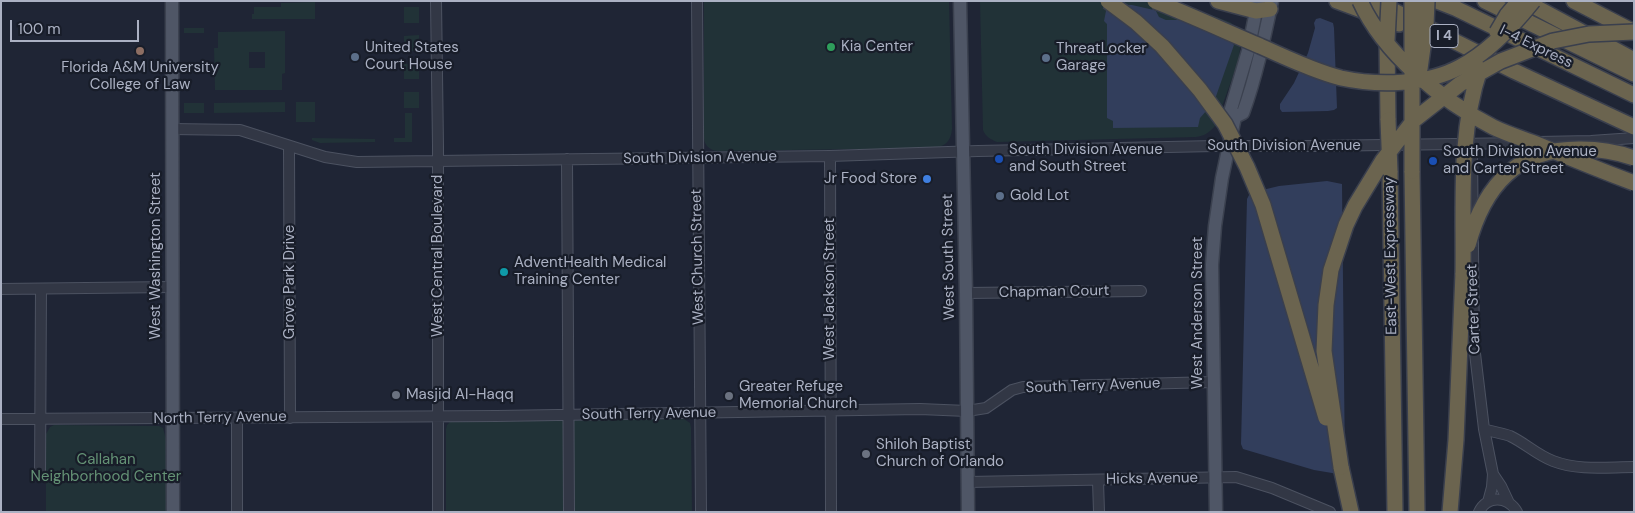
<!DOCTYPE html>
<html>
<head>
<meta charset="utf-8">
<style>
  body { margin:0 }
  #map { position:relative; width:1635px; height:513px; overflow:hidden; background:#1f2535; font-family:"DM Sans",sans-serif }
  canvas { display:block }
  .frame { position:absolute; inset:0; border:2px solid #abb1c3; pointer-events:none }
  .scale { position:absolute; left:10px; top:20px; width:129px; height:22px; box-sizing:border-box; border:2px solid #abb1c3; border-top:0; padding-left:6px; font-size:15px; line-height:18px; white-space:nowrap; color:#abb1c3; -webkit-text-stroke:4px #181d29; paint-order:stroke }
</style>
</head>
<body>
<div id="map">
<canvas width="1635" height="513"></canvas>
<div class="frame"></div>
<div class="scale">100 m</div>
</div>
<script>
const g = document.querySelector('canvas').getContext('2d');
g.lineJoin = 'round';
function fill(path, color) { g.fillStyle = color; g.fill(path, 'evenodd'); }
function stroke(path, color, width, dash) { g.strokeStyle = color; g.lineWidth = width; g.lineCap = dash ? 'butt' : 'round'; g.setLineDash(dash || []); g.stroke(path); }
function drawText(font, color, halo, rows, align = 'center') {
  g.font = font + ' "DM Sans",sans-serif'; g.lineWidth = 4.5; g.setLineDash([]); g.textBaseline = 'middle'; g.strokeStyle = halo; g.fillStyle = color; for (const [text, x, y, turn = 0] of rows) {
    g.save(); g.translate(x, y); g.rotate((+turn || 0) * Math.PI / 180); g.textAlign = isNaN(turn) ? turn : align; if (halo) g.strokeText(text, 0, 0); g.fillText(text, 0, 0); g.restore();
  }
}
fill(new Path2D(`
  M704,1H949L952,129C951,141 945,147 933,148L717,151C710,150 705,146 704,139Z
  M980,1H1173L1230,22L1240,30L1241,37L1239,59L1215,126C1209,133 1204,136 1196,137L997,142C990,139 986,137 983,130Z
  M315,2V19H252V14H254V7H281V3Z
  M404,7H419V23H404Z
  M184,28H204V33H184Z
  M285,31V73L282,74V90H215L214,48H218V32ZM249,52H265V68H249Z
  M419,35V51H404V36Z
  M404,64H419V79H404Z
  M404,92H419V108H404Z
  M285,102V112L214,113V103Z
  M296,102H315V122H296Z
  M184,103H204V113H184Z
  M405,113H412V142H394V138H405Z
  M312,138L375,139V142L320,143L312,140Z
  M684,419L690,423L691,428L692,512H446V429L447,425L450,422Z
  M54,425L159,426L163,428L166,439V512H46V434L50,427Z`), '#213237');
fill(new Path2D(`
  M1114,4L1132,5L1154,10L1156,11L1159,17L1166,20H1183L1230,39L1234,45L1214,102L1200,118L1198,127L1113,128V121L1107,118V24L1104,21L1106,11L1110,5Z
  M1320,18L1333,23L1334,28L1337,108L1334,110L1328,111L1282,112L1280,109V104L1294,83L1308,53L1315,28L1314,23L1316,19Z
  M1327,181L1342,184L1345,470L1338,474L1314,470L1243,449L1241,444L1247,199L1250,193L1279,186Z`), '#323e5c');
const minor = new Path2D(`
  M436,1L438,146V512
  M697,1L701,512
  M172,129L240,130L325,157L357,162L830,156L978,151L1215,146H1314L1524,143
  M1538,142L1591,141L1634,138
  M289,146L290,418
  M1472,152L1474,345L1484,429L1493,474L1492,487L1488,502
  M830,156L831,512
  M567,159L569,512
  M1,289L172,287
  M966,293L1141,291
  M237,418V512
  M1,419L497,416L920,409L967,411L986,408L1012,390L1023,387L1214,382
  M1484,429C1492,432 1502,433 1510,436C1525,443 1537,455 1553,461C1579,471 1607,467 1634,467
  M1493,474L1501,486L1509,503
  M40,475L41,289
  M1098,481L1099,512
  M968,482L1236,477L1272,488L1330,512
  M1479,512C1487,495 1508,496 1517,512`);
const major = new Path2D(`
  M172,1L173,512
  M960,1L966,293L968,512
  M1235,117L1243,113C1256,77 1264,39 1272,1
  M1216,512L1212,265L1215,226L1222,178L1235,117L1231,109L1248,51L1258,1`);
const highway = new Path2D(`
  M1218,1L1256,11L1270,9
  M1337,1L1399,24
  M1374,1L1514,71L1634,127
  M1437,1L1455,8L1634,95
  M1485,1L1634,74
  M1524,1L1634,60
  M1574,1L1634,32
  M1387,41L1388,120
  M1390,171L1395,512
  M1412,171L1417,512
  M1341,467L1351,512
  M1450,512L1456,440L1463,273`);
stroke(minor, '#4c5261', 12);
stroke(major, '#3b414f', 15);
stroke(highway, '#3a3f4d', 18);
stroke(minor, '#323745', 10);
stroke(major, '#4f5666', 12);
stroke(highway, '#6b644f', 15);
const highwayBridge = new Path2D(`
  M1108,1L1136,22L1162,46L1200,90L1225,124L1247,167L1263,205L1326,418
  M1155,1C1190,15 1225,31 1260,46C1284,57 1316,72 1341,78C1378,86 1427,85 1460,67C1489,52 1513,26 1533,1
  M1360,1C1384,54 1442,101 1493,127C1507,134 1524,139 1539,145C1570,158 1602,171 1634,183
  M1412,1V171
  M1497,32L1507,15L1519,1
  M1387,41L1389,1
  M1420,69L1426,26L1427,1
  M1388,120L1390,171
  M1468,245C1484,186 1517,148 1581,149C1599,149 1617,152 1634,158
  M1463,273C1464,206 1458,134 1480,69
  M1341,467L1324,351L1326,305L1331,270L1346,225L1355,206L1383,160L1414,120L1460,84L1501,61L1553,41L1589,34L1634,32`);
stroke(highwayBridge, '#3a3f4d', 18, []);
stroke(highwayBridge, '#6b644f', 15);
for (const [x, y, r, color] of [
  [831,47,5,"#2e9e5b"],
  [140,51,5,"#8d6e63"],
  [355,57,5,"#5c6f8a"],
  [1046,58,5,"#5c6f8a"],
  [999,159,5,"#1a4fb4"],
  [1433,161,5,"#1a4fb4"],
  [927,179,5,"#3f7fe0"],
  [1000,196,5,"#5c6f8a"],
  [504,272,5,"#0f9aa8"],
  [396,395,5,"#6b7280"],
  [729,396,5,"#6b7280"],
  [866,454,5,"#6b7280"]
]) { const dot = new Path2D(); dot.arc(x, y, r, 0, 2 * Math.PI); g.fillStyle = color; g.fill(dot); stroke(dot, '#181d29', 2); }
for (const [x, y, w] of [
  [1444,36,28]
]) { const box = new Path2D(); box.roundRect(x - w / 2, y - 11.5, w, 23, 4); g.fillStyle = '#181d29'; g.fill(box); stroke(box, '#abb1c3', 1); }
drawText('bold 14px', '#abb1c3', null, [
  ["I 4",1444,36]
]);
drawText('15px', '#abb1c3', '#181d29', [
  ["Kia Center",841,47],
  ["United States",365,48],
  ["Court House",365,65],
  ["ThreatLocker",1056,49],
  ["Garage",1056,66],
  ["Florida A&M University",140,68,"center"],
  ["College of Law",140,85,"center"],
  ["South Division Avenue",1009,150],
  ["and South Street",1009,167],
  ["South Division Avenue",1443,152],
  ["and Carter Street",1443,169],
  ["Jr Food Store",917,179,"right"],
  ["Gold Lot",1010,196],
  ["AdventHealth Medical",514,263],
  ["Training Center",514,280],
  ["Greater Refuge",739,387],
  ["Memorial Church",739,404],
  ["Masjid Al-Haqq",406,395],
  ["Shiloh Baptist",876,445],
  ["Church of Orlando",876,462]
], 'left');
drawText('15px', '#abb1c3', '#181d29', [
  ["I-4 Express",1536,47,26],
  ["South Division Avenue",1284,146],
  ["South Division Avenue",700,158,-1],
  ["West Washington Street",156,256,-90],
  ["West Central Boulevard",438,256,-90],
  ["East-West Expressway",1391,256,-91],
  ["West Church Street",698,257,-91],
  ["West South Street",949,257,-91],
  ["Grove Park Drive",290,282,-90],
  ["West Jackson Street",830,289,-90],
  ["Chapman Court",1054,292,-1],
  ["Carter Street",1474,309,-92],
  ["West Anderson Street",1198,313,-90],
  ["South Terry Avenue",1093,386,-2],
  ["South Terry Avenue",649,414,-1],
  ["North Terry Avenue",220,418,-1],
  ["Hicks Avenue",1152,479,-1]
]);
drawText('15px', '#649275', '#181d29', [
  ["Callahan",106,460],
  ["Neighborhood Center",106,477]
]);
</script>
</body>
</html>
